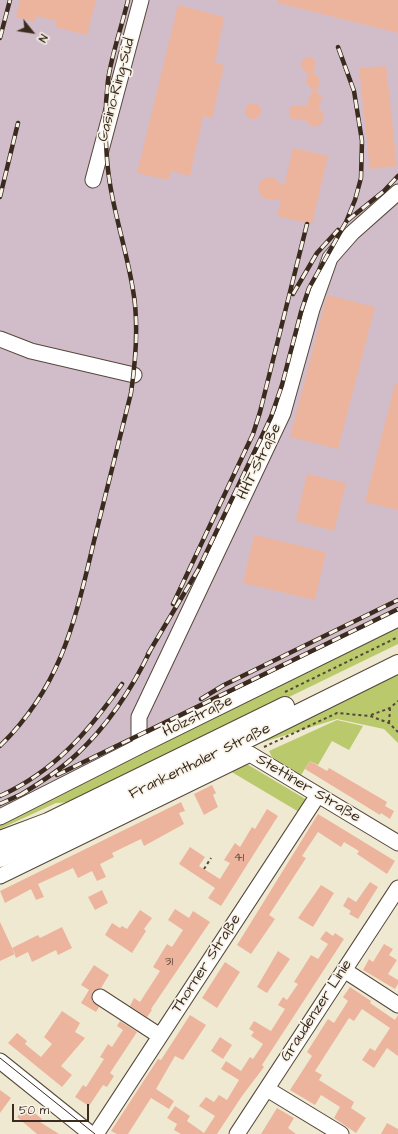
<!DOCTYPE html>
<html>
<head>
<meta charset="utf-8">
<style>
  body { margin:0 }
  #map { position:relative; width:398px; height:1134px; overflow:hidden; background:#efe9d1; font-family:"Architects Daughter",sans-serif }
  canvas { display:block }
  .north { position:absolute; left:12px; top:12px; width:40px; height:40px; -webkit-text-stroke:3px #f7f3e8; paint-order:stroke; rotate:120deg; font-size:11px; font-weight:700; line-height:16px; text-align:center; color:#3b2a1e }
  .north::after { content:''; display:block; margin:auto; width:14px; height:18px; background:#3b2a1e; clip-path:polygon(50% 0,100% 100%,50% 72%,0 100%) }
  .scale { position:absolute; left:12px; top:1104px; width:77px; height:18px; box-sizing:border-box; border:2px solid #3b2a1e; border-top:0; padding-left:5px; font-size:12px; line-height:14px; white-space:nowrap; color:#3b2a1e; -webkit-text-stroke:3px #f7f3e8; paint-order:stroke }
</style>
</head>
<body>
<div id="map">
<canvas width="398" height="1134"></canvas>
<div class="north">N</div>
<div class="scale">50 m</div>
</div>
<script>
const g = document.querySelector('canvas').getContext('2d');
g.lineJoin = 'round';
function fill(path, color) { g.fillStyle = color; g.fill(path, 'evenodd'); }
function stroke(path, color, width, dash) { g.strokeStyle = color; g.lineWidth = width; g.lineCap = dash ? 'butt' : 'round'; g.setLineDash(dash || []); g.stroke(path); }
function drawText(font, color, halo, rows, align = 'center') {
  g.font = font + ' "Architects Daughter",sans-serif'; g.lineWidth = 3.5; g.setLineDash([]); g.textBaseline = 'middle'; g.strokeStyle = halo; g.fillStyle = color; for (const [text, x, y, turn = 0] of rows) {
    g.save(); g.translate(x, y); g.rotate((+turn || 0) * Math.PI / 180); g.textAlign = isNaN(turn) ? turn : align; if (halo) g.strokeText(text, 0, 0); g.fillText(text, 0, 0); g.restore();
  }
}
fill(new Path2D(`
  M0,0H398V630L0,824Z`), '#d1bdc9');
fill(new Path2D(`
  M398,628V644L73,802L56,803L0,829V821Z
  M398,672V743L384,729L337,719L251,746Z
  M337,720L363,726L349,750L332,741L318,765L310,761L301,775L272,757L269,751Z
  M245,763L307,800L299,812L230,771Z`), '#b9c96c');
fill(new Path2D(`
  M20,0H96L87,35L55,27L57,21L36,16L35,22L16,17Z
  M278,0H398V33L278,3Z
  M178,5L224,17L215,63L224,65L212,118L203,116L190,176L171,171L169,180L137,173Z
  M307,57L313,58L316,64L313,72L319,78L320,83L316,92L320,95L322,99L318,108L322,111L324,118L321,124L315,127L308,124L305,120H293L289,115L290,108L293,106H307L309,97L313,91L306,83L308,74L301,67V61Z
  M386,66L397,166L370,169L359,68Z
  M245 111a8 8 0 1 1 16 0a8 8 0 1 1-16 0Z
  M293,148L328,156L312,224L277,216L281,200L266,199L262,197L258,189L261,180L270,177L274,178L284,186Z
  M327,295L375,307L338,449L290,437Z
  M395,384H398V510L365,502Z
  M307,474L346,483L334,531L296,521Z
  M254,535L326,552L315,600L243,583Z
  M310,761L327,771L329,768L387,802L385,806L394,811L390,819L381,813L380,815L305,769Z
  M212,785L216,793L213,795L218,807L204,815L194,794Z
  M181,802L185,811L179,813L184,824L144,846L141,839L112,853L114,857L100,864L106,877L97,881L92,871L78,878L73,868L38,884L44,897L36,900L31,889L5,903L0,891Z
  M267,809L278,816L221,906L208,898L215,888L179,864L190,847L205,857L199,866L220,879L230,863L224,860L235,843L240,847L252,827L255,829Z
  M318,814L395,861L387,874L357,854L359,851L344,842L341,847L318,832L302,856L306,858L269,915L275,919L251,954L237,945Z
  M370,882L378,887L358,919L349,914L351,911L343,906L348,897L356,902Z
  M321,885L334,893L313,927L298,918Z
  M102,890L108,903L95,910L88,897Z
  M175,909L189,918L193,911L210,922L151,1009L152,1010L147,1017L130,1006L134,998L140,1002L160,971L153,967L167,944L172,947L183,930L168,920Z
  M140,910L152,918L144,929L146,931L132,953L105,935L112,923L120,928L122,926L127,929Z
  M0,922L15,954L0,961Z
  M62,927L72,948L58,955L56,950L32,962L28,952L16,958L12,948L38,935L40,938Z
  M326,931L333,936L335,933L344,939L262,1065L264,1067L242,1096L217,1134H181L174,1130L177,1124L167,1118L175,1106L190,1116L187,1121L204,1133L215,1116L199,1106L206,1097L214,1102L219,1095L227,1100L239,1080L221,1069L226,1061L241,1071L250,1057L253,1059L263,1044L251,1036L254,1032L249,1029L254,1021L271,1031L285,1009L278,1005L283,997L287,1000L298,984L294,982L311,955L318,959L328,944L320,939Z
  M384,944L393,949L389,955L397,960L388,974L398,980V984L395,989L363,970L369,959L373,962Z
  M278,951L290,959L267,993L257,987Z
  M225,962L240,972L217,1008L202,998Z
  M94,965L109,975L101,988L92,992V1001L99,1007L96,1012L81,1003L89,990L81,985Z
  M350,987L371,1001L370,1003L395,1020L398,1015V1056L387,1048L374,1068L362,1060L370,1048L375,1051L390,1028L362,1009L354,1021L349,1018L315,1071L322,1075L319,1080L354,1102L351,1108L366,1118L356,1133L334,1118L340,1107L321,1095L315,1105L290,1090L312,1056L307,1052L328,1019L334,1023L348,1001L343,997Z
  M62,1011L80,1023L75,1032L85,1038L61,1066L72,1075L62,1087L8,1043L17,1033L27,1041L25,1044L41,1057L52,1044L44,1037Z
  M190,1015L206,1025L183,1060L175,1056L156,1089L174,1101L169,1109L151,1098L128,1134H117L111,1131L158,1059L161,1060Z
  M120,1021L137,1032L110,1073L114,1076L107,1087L103,1085L89,1106L75,1097L83,1085L86,1087L104,1059L100,1057L108,1044L112,1047L123,1030L117,1026Z
  M220,1037L232,1045L223,1059L211,1051Z
  M0,1090L11,1098L0,1113Z
  M26,1106L42,1119L40,1122L59,1134H37L17,1117Z
  M277,1108L294,1118L288,1128L296,1134H261Z
  M387,1123L398,1129V1134H381Z`), '#ecb49d');
const minor = new Path2D(`
  M93,180L141,0
  M0,339L31,351L134,375
  M142,745L139,735V717L283,413L312,309L330,258L352,233L398,192
  M0,817L142,745L398,619
  M0,876L250,754L398,843
  M344,970L398,1005
  M100,997L160,1036
  M0,1061L91,1134
  M267,1089L341,1134
  M96,1134L318,795
  M237,1134L398,888`);
const major = new Path2D(`
  M0,840L48,822L285,706
  M0,858L55,834L398,664`);
stroke(minor, '#564739', 17);
stroke(major, '#564739', 20);
stroke(new Path2D(`
  M285,692L398,637
  M371,715L390,708L398,701
  M389,723L390,709
  M264,747L337,713L370,716L389,723L398,732
  M204,869L211,858`), '#564739', 2, [3, 3]);
stroke(minor, '#fff', 15);
stroke(major, '#fff', 18);
stroke(new Path2D(`
  M0,1058L95,1134`), '#3b2a1e', 1);
const rail = new Path2D(`
  M0,38L10,0
  M0,197L18,123
  M348,220L384,191L398,176
  M293,294L317,253L338,230
  M173,604L253,434L260,412L307,224
  M148,654L198,570L271,417L282,385L301,312L309,288L346,222L355,200L361,178L362,141L354,91L338,47
  M201,699L224,685L398,600
  M0,746C63,684 75,620 95,537C107,489 119,441 131,393C136,359 139,324 133,290C126,246 110,203 107,159C105,134 105,105 108,80C112,53 122,26 128,0
  M57,775L398,609
  M20,795C40,783 60,770 77,754C108,725 133,687 151,649
  M0,796C55,771 88,732 122,684
  M0,804L24,793`);
stroke(rail, '#3b2a1e', 4.5);
stroke(rail, '#f7f3e8', 3, [9]);
drawText('13px', '#674c3e', null, [
  ["41",239,858],
  ["31",169,962]
]);
drawText('15px', '#3b2a1e', '#f7f3e8', [
  ["Casino-Ring-Süd",117,90,-75],
  ["HHT-Straße",260,462,-64],
  ["Holzstraße",198,717,-26],
  ["Frankenthaler Straße",200,762,-26],
  ["Stettiner Straße",308,789,31],
  ["Thorner Straße",207,964,-57],
  ["Graudenzer Linie",317,1011,-57]
]);
</script>
</body>
</html>
